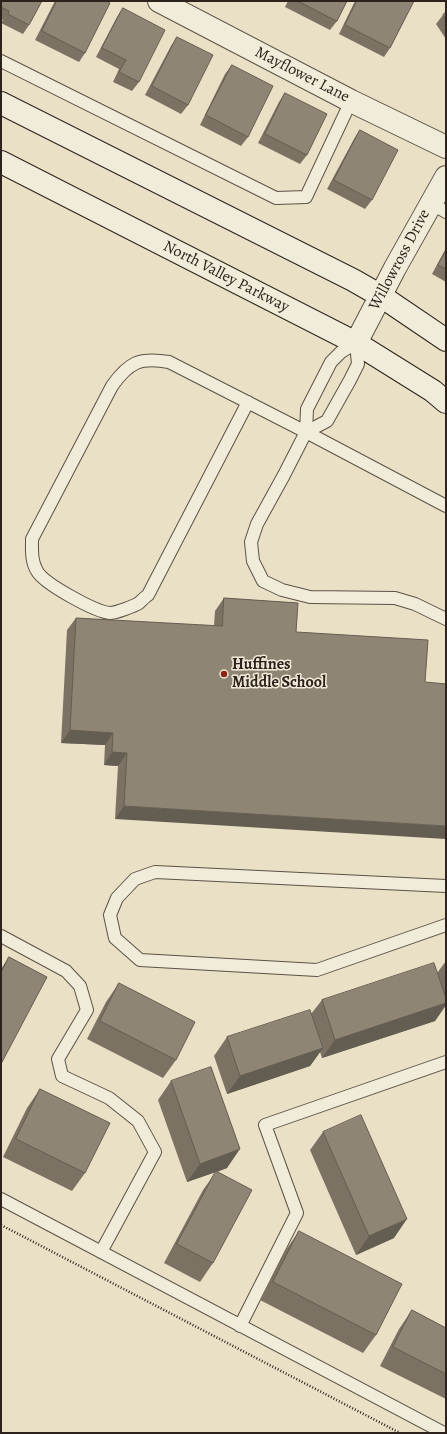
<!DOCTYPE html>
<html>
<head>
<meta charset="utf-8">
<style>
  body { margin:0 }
  #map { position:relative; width:447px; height:1434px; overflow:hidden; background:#e9e0c6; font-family:Alegreya,serif }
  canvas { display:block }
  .frame { position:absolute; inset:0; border:2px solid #2d231c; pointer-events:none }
</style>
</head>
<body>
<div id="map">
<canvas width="447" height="1434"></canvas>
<div class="frame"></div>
</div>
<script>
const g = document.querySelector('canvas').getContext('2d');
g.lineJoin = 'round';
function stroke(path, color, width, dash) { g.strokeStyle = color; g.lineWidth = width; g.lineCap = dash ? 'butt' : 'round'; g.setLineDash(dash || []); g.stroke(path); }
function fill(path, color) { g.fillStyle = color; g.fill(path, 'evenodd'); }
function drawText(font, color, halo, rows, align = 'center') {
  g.font = font + ' Alegreya,serif'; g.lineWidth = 3; g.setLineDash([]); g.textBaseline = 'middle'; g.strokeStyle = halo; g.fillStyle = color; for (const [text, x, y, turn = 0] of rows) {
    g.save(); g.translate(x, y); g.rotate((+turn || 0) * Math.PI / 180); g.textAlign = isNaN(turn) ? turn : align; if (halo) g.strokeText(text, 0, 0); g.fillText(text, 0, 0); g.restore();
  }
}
const lane = new Path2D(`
  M1,61L276,198L306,197L351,101
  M431,203L446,212
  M248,402L148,595C145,597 142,600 139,603C134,606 116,613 110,613C96,612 44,584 37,571C31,561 32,550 32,539L112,386C129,362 140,357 169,362L306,432L307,409L331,362L341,352L356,343L358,364L350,380L327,421L306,432L284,475L257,524L251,542L253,561L263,581L282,590L310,597L395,598L415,604L446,619
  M306,432L446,506
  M446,886L155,872L135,879L117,898L110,915L115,938L140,960L317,970L446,925
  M1,936L66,971L80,986L87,1010L58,1059L62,1076L109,1098L138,1121L155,1152L101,1252
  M1,1199L444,1433
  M240,1326L297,1213L265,1125L446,1062`);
const street = new Path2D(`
  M159,1L351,101L446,147
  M356,343L395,268L446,177`);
const secondary = new Path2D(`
  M1,103L353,280L381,296L446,340
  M1,162L356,343L433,391L446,402`);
stroke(lane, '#5c5246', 14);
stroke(street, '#5c5246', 24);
stroke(secondary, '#2d231c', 24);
stroke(new Path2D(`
  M1,1225L400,1433`), '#2d231c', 2.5, [1, 2]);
stroke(lane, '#f1ebda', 12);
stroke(street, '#f1ebda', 22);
stroke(secondary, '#f1ebda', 22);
fill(new Path2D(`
  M1,1L29,25L23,34L1,23L3,20L1,19Z
  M55,1H107L85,53L79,62L35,40Z
  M288,1H347L337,21L330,30L285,7Z
  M355,1H414L390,48L384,57L339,34Z
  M123,8L139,82L132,91L113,82L119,69L96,57L117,17Z
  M446,12V39L436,24L443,15Z
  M177,37L188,105L181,114L145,95L171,46Z
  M232,65L248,137L241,146L200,125L225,74Z
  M285,93L307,155L300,164L258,143L279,102Z
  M360,130L372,200L365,209L327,189L354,139Z
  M446,248V282L432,274Z
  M224,598L298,603L115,819L118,766L104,765L105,745L61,743L67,630L76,618L214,626L215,611Z
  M9,957L1,1064V969Z
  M446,961V1005L435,1021L322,1058L320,1052L310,1066L227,1094L214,1056L227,1037L311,1014L322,1000L437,973Z
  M119,983L176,1060L163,1078L87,1039L106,1002Z
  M171,1081L227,1168L217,1172L213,1263L200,1282L164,1263L203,1190L216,1172L187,1182L158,1100Z
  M40,1089L85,1173L72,1191L3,1157L27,1108Z
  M323,1132L394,1238L356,1255L310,1150Z
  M299,1231L376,1335L363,1353L260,1300L286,1250Z
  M412,1310L446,1328V1399L380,1366L399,1329Z`), '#7b7264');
fill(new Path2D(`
  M70,730L113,733L105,745L61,743Z
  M112,752L127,753L118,766L104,765Z
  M124,806L446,826V839L115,819Z
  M446,1003V1005L435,1021L322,1058L335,1040Z
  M323,1048L310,1066L227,1094L240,1076Z
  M240,1149L227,1168L187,1182L200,1164Z
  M407,1219L394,1238L356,1255L369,1236Z`), '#645d51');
const building = new Path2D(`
  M1,1H42L29,25L8,14L9,11L1,7Z
  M57,1H107L110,3L85,53L42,31Z
  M298,1H347L337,21Z
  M357,1H414L390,48L345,25Z
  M123,8L165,30L139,82L119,72L126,60L102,48Z
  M446,12V20L443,15Z
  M177,37L213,55L188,105L152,86Z
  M232,65L273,86L248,137L206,115Z
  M285,93L327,114L307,155L265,134Z
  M360,130L398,150L372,200L334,180Z
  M446,251V269L438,265Z
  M224,598L298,603L296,632L428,640L425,682L446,684V826L124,806L127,753L112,752L113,733L70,730L76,618L222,626Z
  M9,957L47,977L1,1064V973Z
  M434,963L446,998V1003L335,1040L322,1000Z
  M119,983L195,1022L176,1060L100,1021Z
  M310,1010L323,1048L240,1076L227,1037Z
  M211,1067L240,1149L200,1164L171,1081Z
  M40,1089L110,1123L85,1173L16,1139Z
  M361,1115L407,1219L369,1236L323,1132Z
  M216,1171L252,1190L213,1263L177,1244Z
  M299,1231L402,1284L376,1335L273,1282Z
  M412,1310L446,1328V1374L393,1347Z`);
fill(building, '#8f8574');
stroke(building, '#645d51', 1);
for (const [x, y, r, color] of [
  [224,674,4,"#8f2418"]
]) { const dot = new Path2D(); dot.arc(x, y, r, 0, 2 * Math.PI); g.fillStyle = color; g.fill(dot); stroke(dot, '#f1ebda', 1.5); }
drawText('16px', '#2d231c', '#f1ebda', [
  ["Mayflower Lane",302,75,27],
  ["Willowross Drive",400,260,-62],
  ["North Valley Parkway",226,277,27]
]);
drawText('bold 16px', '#2d231c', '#f1ebda', [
  ["Huffines",232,665],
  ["Middle School",232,683]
], 'left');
</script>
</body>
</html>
